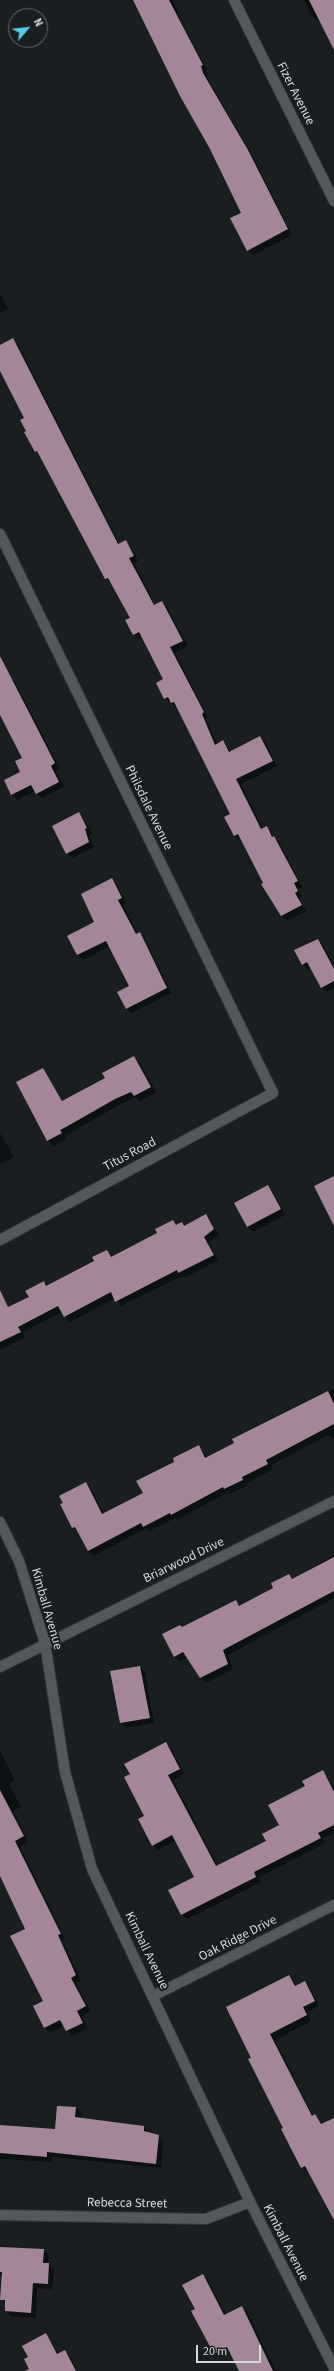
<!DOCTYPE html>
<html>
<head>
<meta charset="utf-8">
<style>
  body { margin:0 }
  #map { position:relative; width:334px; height:2371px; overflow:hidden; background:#1a1e21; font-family:"Source Sans 3",sans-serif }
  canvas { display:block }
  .north { position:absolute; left:8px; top:8px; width:40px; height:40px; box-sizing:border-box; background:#1a1e21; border:1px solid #65696b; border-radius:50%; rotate:62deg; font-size:11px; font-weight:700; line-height:16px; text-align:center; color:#d6d9db }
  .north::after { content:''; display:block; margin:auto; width:14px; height:18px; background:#57c9e2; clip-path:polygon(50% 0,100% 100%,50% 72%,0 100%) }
  .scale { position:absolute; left:196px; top:2345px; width:65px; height:18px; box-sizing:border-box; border:2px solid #d6d9db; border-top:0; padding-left:5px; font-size:12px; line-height:14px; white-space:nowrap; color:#d6d9db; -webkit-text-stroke:3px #1a1e21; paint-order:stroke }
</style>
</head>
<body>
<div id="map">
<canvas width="334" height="2371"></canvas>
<div class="north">N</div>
<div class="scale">20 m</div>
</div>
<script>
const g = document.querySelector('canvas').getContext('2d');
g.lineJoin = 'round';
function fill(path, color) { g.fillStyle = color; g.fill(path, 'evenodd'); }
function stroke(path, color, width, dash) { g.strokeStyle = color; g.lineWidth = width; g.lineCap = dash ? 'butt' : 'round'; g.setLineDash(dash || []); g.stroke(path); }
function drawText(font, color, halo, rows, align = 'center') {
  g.font = font + ' "Source Sans 3",sans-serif'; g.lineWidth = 4; g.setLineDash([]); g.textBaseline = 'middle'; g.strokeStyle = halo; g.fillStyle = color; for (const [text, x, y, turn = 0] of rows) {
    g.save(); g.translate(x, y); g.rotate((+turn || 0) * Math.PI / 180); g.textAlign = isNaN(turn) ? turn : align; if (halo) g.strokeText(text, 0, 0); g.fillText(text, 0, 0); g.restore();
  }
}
fill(new Path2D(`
  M134,0H173L181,21L207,70L206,71L208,79L253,157L292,235L253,255L248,250L243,213Z
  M304,0H334V48L320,20L318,21L312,16Z
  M0,294L8,309L0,313Z
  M13,340L18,345L120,545L126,542L131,547L138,561L134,563L155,605L162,602L167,607L188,646L175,653L208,718L206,719L217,744L223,741L231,752L260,737L265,742L277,766L241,784L263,829L266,827L279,842L302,887L298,889L302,896L299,898L306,911L287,921L271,901L242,840L240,841L234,836L232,815L177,708L165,698L157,683L165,680L143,637L139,640L134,634L131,618L112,584L106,579L48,470L25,432H27L26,418L0,369V346Z
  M11,679L16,684L60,769L56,771L64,787L42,798L35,791L17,800L5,781L22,772L23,758L0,713V685Z
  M79,813L92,833L89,835L94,847L72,858L67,853Z
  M112,880L117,885L126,904L123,905L138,934H140L145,939L171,993L132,1013L126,1008L130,986L110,946L83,960L78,955L69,936L96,922Z
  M318,940L323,945L334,966V988L327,992L321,987L311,967L308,969L302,964Z
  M134,1057L139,1062L156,1092L140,1101L136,1097L121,1104L65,1136L66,1139L53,1146L48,1140L43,1069L63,1101L107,1078Z
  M0,1133L14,1157L0,1164Z
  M268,1186L273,1192L285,1215L253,1232L247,1226Z
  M206,1215L219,1235L209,1242L218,1260L184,1278L182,1276L121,1306L115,1298L70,1322L62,1312L23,1332L25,1337L0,1350V1314L30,1298L44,1282L48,1286L96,1261L107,1251L113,1257L159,1234L172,1221L177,1226L182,1223L185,1226Z
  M334,1389V1438L332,1439L328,1435L271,1465L273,1469L247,1483L248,1485L230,1494L228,1492L177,1520L175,1518L149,1531L146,1528L94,1556L89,1551L79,1532L73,1528L61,1505L86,1483L91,1489L104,1514L144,1494L176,1462L199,1446L207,1458L235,1443L234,1440Z
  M334,1555V1598L228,1655L233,1669L206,1683L187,1658L180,1661L174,1656L182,1628L235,1601L240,1606L275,1588L289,1575L293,1579Z
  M140,1667L145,1672L154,1723L126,1728L121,1722Z
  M165,1743L171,1748L184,1774L173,1780L218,1866L267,1841L306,1786L323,1771L334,1788V1833L323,1838L325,1843L258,1878L261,1882L187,1919L182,1914L195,1877L176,1841L158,1850L153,1845L146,1816L131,1774Z
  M0,1750L15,1780L9,1784L21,1807L13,1811L28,1842L20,1846L65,1939L62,1941L81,1980L76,1983L90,2011L82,2017L87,2028L72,2036L64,2026L50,2033L45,2028L34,2007L45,2001L26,1929L0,1875Z
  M289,1976L297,1986L305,1982L310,1987L319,2006L307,2012L311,2021L275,2040L313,2116L315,2115L322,2125L334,2124V2217L309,2171L307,2172L302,2167L253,2058Z
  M76,2108L81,2113L80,2119L144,2127L149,2133L158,2136L163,2141L161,2168L52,2157V2162L0,2159V2126L56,2130Z
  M0,2248L43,2250L49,2255L48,2264L54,2269L52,2289L37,2288L36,2318L11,2316L6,2311V2304L1,2299L3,2276L0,2274Z
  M202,2275L208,2280L226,2315L242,2307L247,2312L276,2371H241L231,2353L220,2358L215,2353L196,2310Z
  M46,2334L59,2354L65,2351L70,2356L77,2371H32L30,2357Z`), '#0007');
fill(new Path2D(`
  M133,0H169L203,65L201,66L203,73L248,150L288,229L247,251L230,218L241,213L210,149L180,96Z
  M309,0H334V50Z
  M13,338L118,544L126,540L134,556L129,558L154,605L162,601L183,641L170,647L204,712L202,714L215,745L223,740L229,752L260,736L273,761L236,779L261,829L267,826L272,837L274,836L298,881L294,883L298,891L295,893L302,905L281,916L261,884L263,883L238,834L234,836L224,817L230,814L174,702L171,703L168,697L164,699L156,683L163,679L139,632L133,635L125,620L130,618L108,578L105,579L37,451L35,452L24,432L26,431L20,420L24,418L0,371V345Z
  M0,656L55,763L51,766L59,782L36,794L31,785L11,795L4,780L20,772L15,761L22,758L0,715Z
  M79,812L87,828L85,829L89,842L66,854L52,826Z
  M112,878L122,898L118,900L136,934L140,932L167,988L126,1009L117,992L129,986L106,941L77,955L67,936L94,922L81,894Z
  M318,939L334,969V981L321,988L307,962L302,965L294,950Z
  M134,1056L151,1087L134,1096L131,1092L115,1099L66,1127L60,1130L62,1133L47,1141L16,1082L43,1068L62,1101L105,1078L102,1073Z
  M334,1176V1226L314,1186Z
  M268,1185L281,1209L247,1227L234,1203Z
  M206,1214L214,1229L204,1237L214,1255L178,1273L177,1270L115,1302L111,1292L64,1317L58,1306L18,1327L21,1332L0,1342V1290L8,1307L29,1297L25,1291L44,1281L46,1286L94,1261L92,1257L107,1250L111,1257L157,1233L155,1229L173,1220L176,1225L182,1222L184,1226Z
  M328,1391L334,1404V1424L266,1460L268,1464L242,1477L243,1480L224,1489L223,1487L171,1515L170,1513L143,1527L141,1523L88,1551L75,1527L72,1528L60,1504L63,1503L59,1496L86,1482L102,1514L143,1493L136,1481L174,1462L173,1458L199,1445L205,1458L234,1443L232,1439Z
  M334,1557V1591L223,1650L228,1664L200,1678L183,1652L174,1657L162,1634L180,1625L182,1627L236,1600L239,1606L273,1588L271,1583L289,1574L292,1579Z
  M140,1666L150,1718L120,1723L110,1671Z
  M166,1742L180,1769L168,1775L216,1866L266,1841L262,1834L279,1825L268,1805L305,1786L302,1781L323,1770L334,1792V1825L318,1833L321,1838L254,1872L256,1877L181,1915L168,1890L194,1877L172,1835L152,1846L138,1819L144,1816L124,1777L130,1774L124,1764Z
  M0,1790L24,1836L15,1841L61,1934L58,1935L76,1975L71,1978L86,2006L77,2011L83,2023L66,2031L60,2020L44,2028L33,2006L43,2001L10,1936L25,1929L0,1876Z
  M289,1975L295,1986L305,1981L315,2001L303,2007L307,2015L270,2034L312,2116L315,2114L321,2124L334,2118V2220L305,2166L301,2168L281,2129L283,2128L248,2059L251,2058L226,2007Z
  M57,2106L76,2107L75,2117L144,2126V2131L159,2135L156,2164L47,2152V2157L0,2153V2125L55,2129Z
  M0,2247L44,2249L43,2263H49L48,2284L33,2283L31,2313L5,2311V2300H0L2,2272H0Z
  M203,2274L224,2315L242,2306L273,2371H239L227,2347L214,2354L191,2311L195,2309L182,2285Z
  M46,2333L57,2354L65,2350L76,2371H25L29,2369L24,2359L28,2357L22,2346Z`), '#a38699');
const minor = new Path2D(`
  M234,0L334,201
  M0,534L273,1093L0,1240
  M0,1522L19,1561L45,1643L65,1772L92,1869L250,2202L334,2368
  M0,1667L334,1501
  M153,1996L334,1905
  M0,2215L206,2219L250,2202`);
stroke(minor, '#373a3d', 12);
stroke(minor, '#53585c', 10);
drawText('13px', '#d6d9db', '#1a1e21', [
  ["Fizer Avenue",295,94,63],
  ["Philsdale Avenue",148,808,64],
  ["Titus Road",130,1155,-28],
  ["Briarwood Drive",184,1561,-26],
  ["Kimball Avenue",46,1609,74],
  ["Oak Ridge Drive",238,1939,-27],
  ["Kimball Avenue",146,1951,64],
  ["Rebecca Street",127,2204,1],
  ["Kimball Avenue",285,2243,63]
]);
</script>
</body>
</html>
